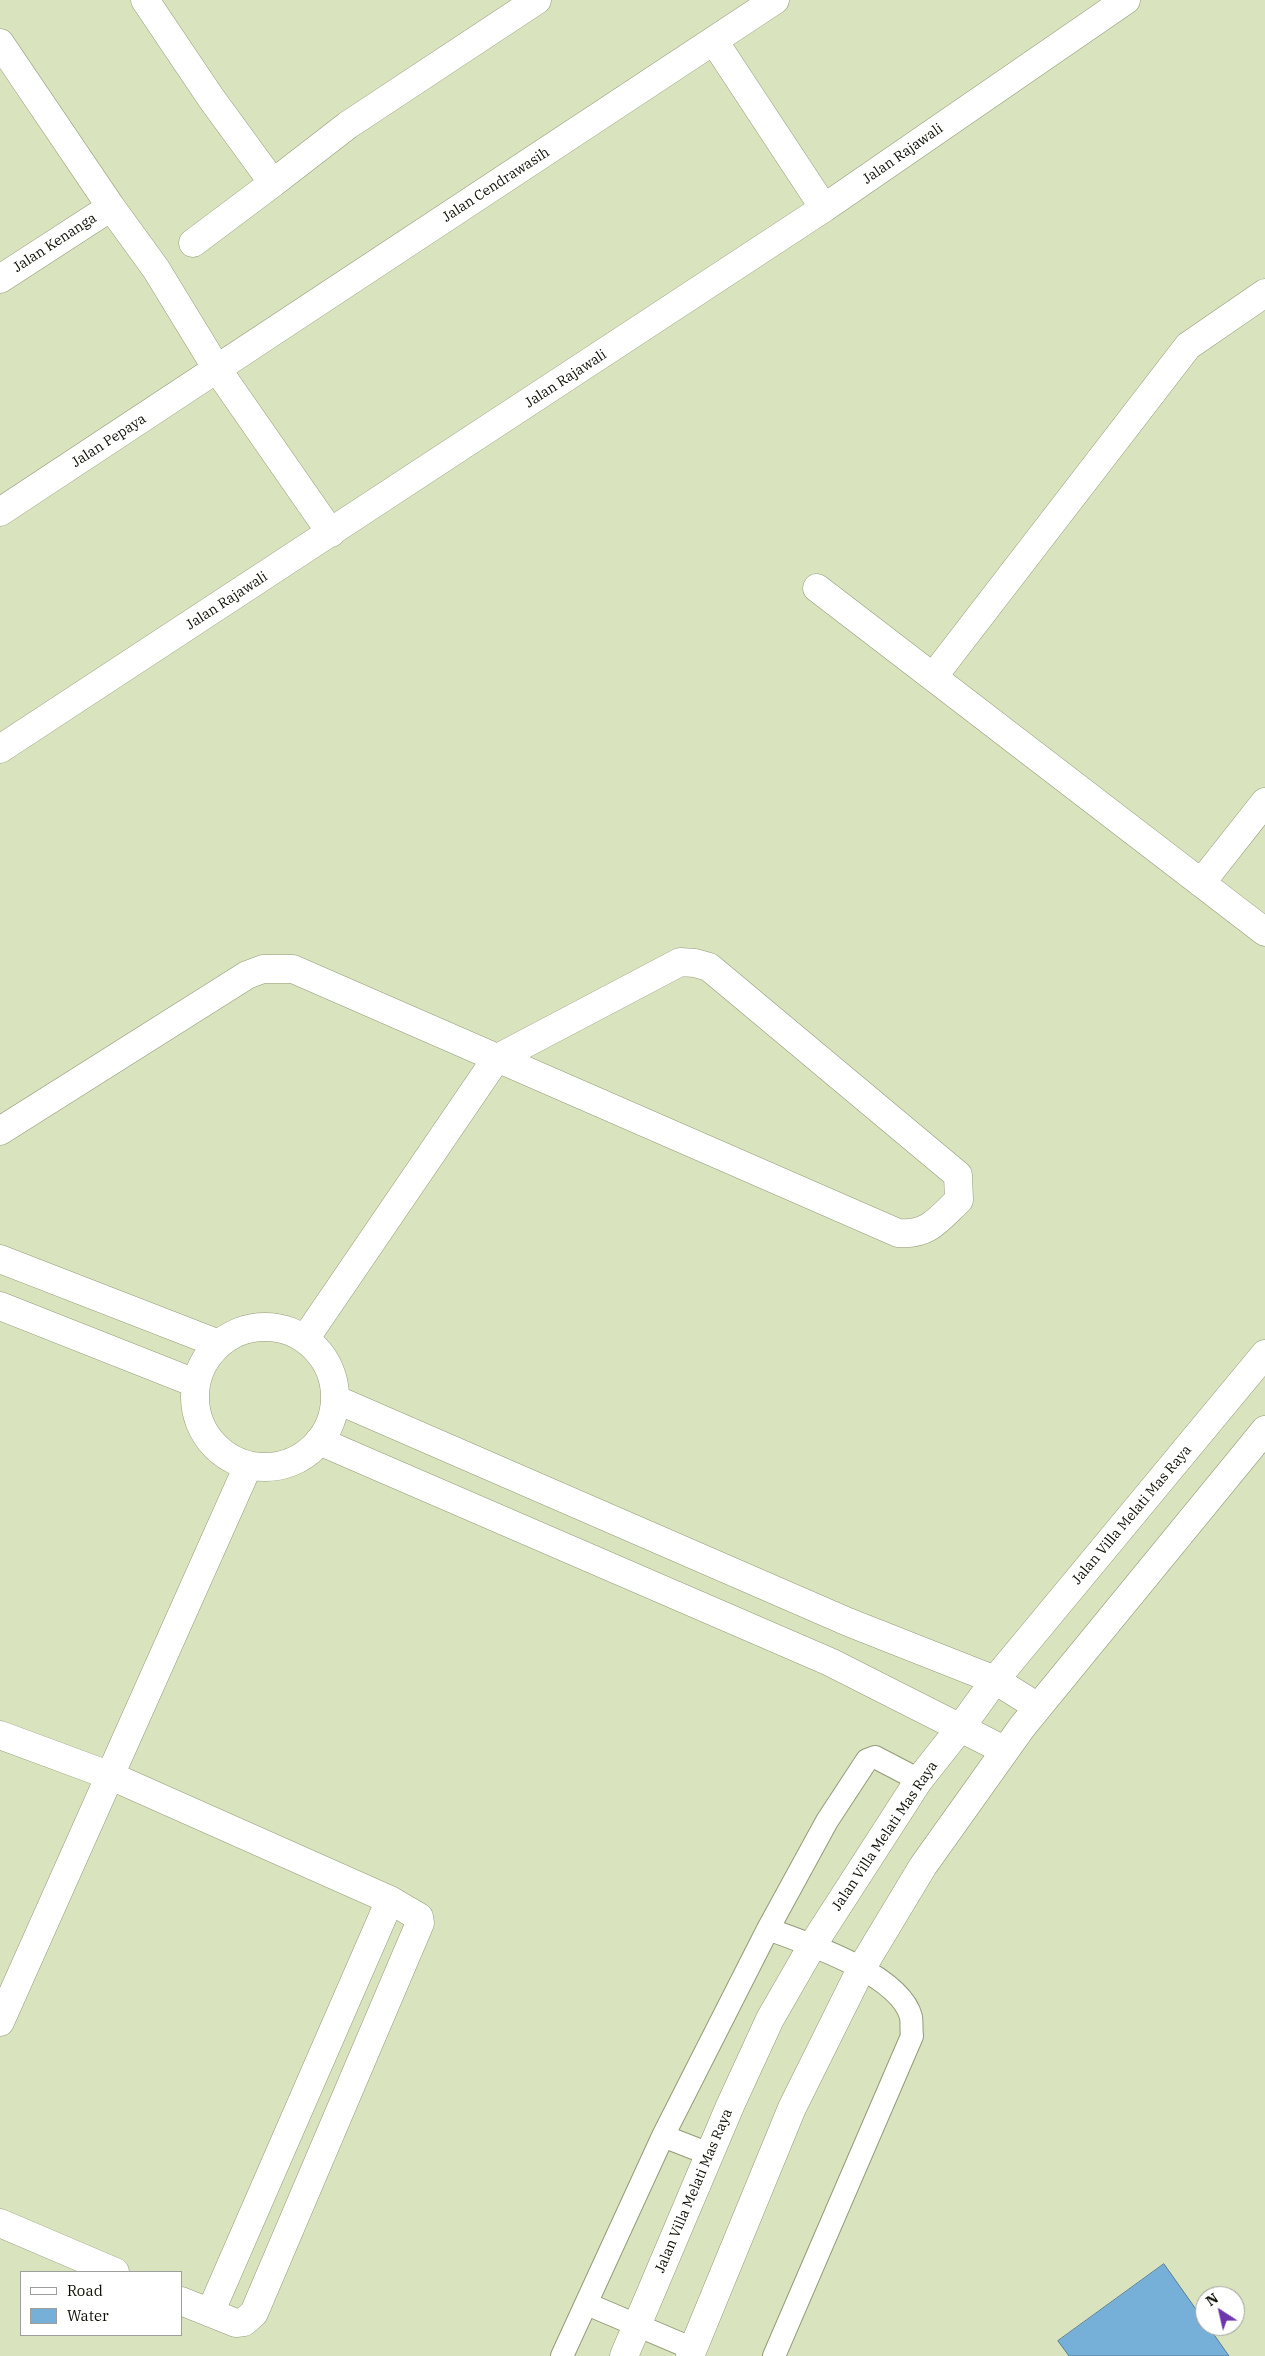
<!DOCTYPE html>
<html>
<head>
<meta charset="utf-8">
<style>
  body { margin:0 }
  #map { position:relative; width:1265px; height:2356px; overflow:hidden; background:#d9e3be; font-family:"IBM Plex Serif",serif }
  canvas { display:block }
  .legend { position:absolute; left:20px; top:2271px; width:162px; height:65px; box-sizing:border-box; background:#fff; border:1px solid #9e9f9b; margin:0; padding:6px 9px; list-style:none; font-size:15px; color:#0d1004 }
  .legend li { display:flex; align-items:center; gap:10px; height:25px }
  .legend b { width:25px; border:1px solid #9e9f9b }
  .north { position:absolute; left:1195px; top:2286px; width:50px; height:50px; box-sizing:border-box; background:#fff; border:1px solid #9e9f9b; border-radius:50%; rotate:325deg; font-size:14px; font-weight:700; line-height:20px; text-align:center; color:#0d1004 }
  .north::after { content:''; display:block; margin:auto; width:18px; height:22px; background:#6c36ac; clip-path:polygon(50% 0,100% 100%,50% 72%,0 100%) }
</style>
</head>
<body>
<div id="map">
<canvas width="1265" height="2356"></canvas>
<ul class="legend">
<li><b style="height:6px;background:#fff"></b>Road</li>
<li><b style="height:14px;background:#76afd7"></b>Water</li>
</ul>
<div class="north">N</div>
</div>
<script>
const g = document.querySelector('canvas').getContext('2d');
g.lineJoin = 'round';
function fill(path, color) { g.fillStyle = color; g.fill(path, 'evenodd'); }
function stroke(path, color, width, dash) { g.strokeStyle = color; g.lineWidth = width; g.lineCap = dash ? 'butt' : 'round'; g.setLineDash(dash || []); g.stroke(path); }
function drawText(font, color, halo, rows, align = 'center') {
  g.font = font + ' "IBM Plex Serif",serif'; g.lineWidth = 5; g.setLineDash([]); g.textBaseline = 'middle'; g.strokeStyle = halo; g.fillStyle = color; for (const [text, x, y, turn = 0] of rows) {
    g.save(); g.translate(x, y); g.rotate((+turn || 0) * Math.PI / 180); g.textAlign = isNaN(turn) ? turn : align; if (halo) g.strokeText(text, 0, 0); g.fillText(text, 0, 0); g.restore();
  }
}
const water = new Path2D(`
  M1164,2264L1205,2322V2326H1208L1229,2356H1069L1058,2341Z`);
fill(water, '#76afd7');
stroke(water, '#567f98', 1);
const lane = new Path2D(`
  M768,1929C806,1943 900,1974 911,2017C912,2023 911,2030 912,2036L774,2356
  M663,2136L709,2154
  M587,2304L693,2349
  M562,2356L663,2136L768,1929L827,1821L867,1760L875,1757L919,1780`);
const street = new Path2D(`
  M145,0L211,98L273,183L348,125L537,0
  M714,41L824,208
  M0,43L111,207L156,269L217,369L331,533
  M193,243L273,183
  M0,279L111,207
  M0,512L775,0
  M817,588L1265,932
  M933,677L1188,346L1265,293
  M0,749L824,208L1126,0
  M1201,883L1265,802
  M0,1131L247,975L263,969H293L898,1233C928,1236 939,1219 959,1200L958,1175L709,967L695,963L680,962L496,1059L305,1339
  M0,1259L219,1344
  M0,1306L195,1383
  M195 1397a70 70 0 1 1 140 0a70 70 0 1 1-140 0Z
  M335,1399L848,1622L995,1680L1038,1707
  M319,1441L830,1662L1004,1750
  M0,1735L111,1776L390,1900L419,1917L420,1923L254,2313L244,2322L236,2323L181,2301
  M0,2022L248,1466
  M0,2223L115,2272
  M210,2313L390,1900`);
const secondary = new Path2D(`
  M624,2356L730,2106L770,2019L812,1946L919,1780L961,1727L995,1680L1265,1354
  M690,2356L792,2108L861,1969L923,1866L1022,1727L1265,1430`);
stroke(lane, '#929c79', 24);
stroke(street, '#929c79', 29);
stroke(secondary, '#929c79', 29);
stroke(lane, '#fff', 22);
stroke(street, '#fff', 28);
stroke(secondary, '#fff', 28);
drawText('14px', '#0d1004', '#fff', [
  ["Jalan Rajawali",903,154,-35],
  ["Jalan Cendrawasih",496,185,-33],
  ["Jalan Kenanga",55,243,-33],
  ["Jalan Rajawali",566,379,-33],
  ["Jalan Pepaya",109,441,-33],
  ["Jalan Rajawali",227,601,-33],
  ["Jalan Villa Melati Mas Raya",1132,1515,-50],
  ["Jalan Villa Melati Mas Raya",885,1836,-56],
  ["Jalan Villa Melati Mas Raya",694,2191,-67]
]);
</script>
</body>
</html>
